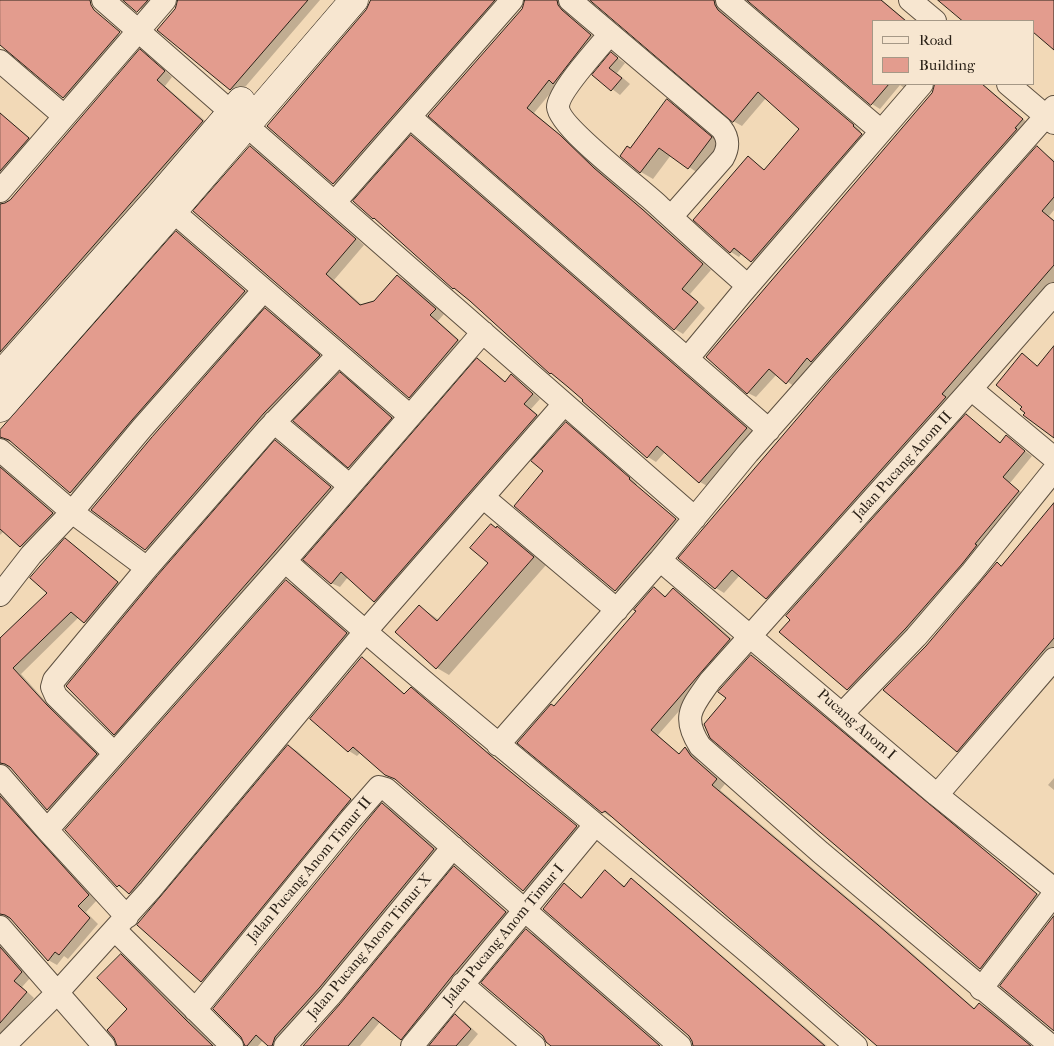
<!DOCTYPE html>
<html>
<head>
<meta charset="utf-8">
<style>
  body { margin:0 }
  #map { position:relative; width:1054px; height:1046px; overflow:hidden; background:#f2d9b7; font-family:"IM FELL French Canon",serif }
  canvas { display:block }
  .legend { position:absolute; left:872px; top:20px; width:162px; height:65px; box-sizing:border-box; background:#f7e6d0; border:1px solid #a59886; margin:0; padding:6px 9px; list-style:none; font-size:15px; color:#2b2218 }
  .legend li { display:flex; align-items:center; gap:10px; height:25px }
  .legend b { width:25px; border:1px solid #a59886 }
</style>
</head>
<body>
<div id="map">
<canvas width="1054" height="1046"></canvas>
<ul class="legend">
<li><b style="height:6px;background:#f7e6d0"></b>Road</li>
<li><b style="height:14px;background:#e39c8e"></b>Building</li>
</ul>
</div>
<script>
const g = document.querySelector('canvas').getContext('2d');
g.lineJoin = 'round';
function fill(path, color) { g.fillStyle = color; g.fill(path, 'evenodd'); }
function stroke(path, color, width, dash) { g.strokeStyle = color; g.lineWidth = width; g.lineCap = dash ? 'butt' : 'round'; g.setLineDash(dash || []); g.stroke(path); }
function drawText(font, color, halo, rows, align = 'center') {
  g.font = font + ' "IM FELL French Canon",serif'; g.lineWidth = 4; g.setLineDash([]); g.textBaseline = 'middle'; g.strokeStyle = halo; g.fillStyle = color; for (const [text, x, y, turn = 0] of rows) {
    g.save(); g.translate(x, y); g.rotate((+turn || 0) * Math.PI / 180); g.textAlign = isNaN(turn) ? turn : align; if (halo) g.strokeText(text, 0, 0); g.fillText(text, 0, 0); g.restore();
  }
}
fill(new Path2D(`
  M0,0H77L125,40L72,102L64,97L0,43Z
  M129,0H160L148,14Z
  M179,0H320L239,94L231,89Z
  M373,0H507L342,188L334,183L268,126L367,11Z
  M526,0H561L570,16L599,41L557,85L534,113L568,141L603,174L650,215L711,270L690,294L705,308L683,334L675,329L430,115L523,9Z
  M592,0H724L723,11L727,16L861,131L860,132L869,139L760,266L742,253L739,257L731,252L695,220L749,158L765,170L801,128L766,98L742,126L733,121Z
  M749,0H882L907,21H873V84H917L910,92L900,85L880,109L872,104Z
  M941,0H1054V49L1033,31V21H966Z
  M139,53L154,61L172,77L165,86L211,126L0,366V205H4L11,201Z
  M612,54L625,63L617,73L630,84L620,95L594,75Z
  M936,84H983L1030,125L795,387L777,374L756,397L748,393L933,93Z
  M667,101L680,108L723,145L701,175L671,155L653,179L641,172L622,156L631,149Z
  M0,113L36,143L0,185Z
  M411,137L420,142L755,434L709,487L700,482L665,452L656,462L648,457L585,400L355,201Z
  M250,147L258,152L364,245L334,280L362,305L375,302L397,276L406,281L444,314L438,321L466,346L418,402L410,397L195,211Z
  M1037,148L1054,160V210L1049,216L1054,220V283L1051,282L775,603L766,598L740,575L724,593L716,588L680,558Z
  M176,233L184,238L253,297L79,497L71,492L12,441L5,442L0,444V433Z
  M265,310L274,315L327,361L154,554L93,510Z
  M478,360L486,365L506,382L511,376L519,381L540,399L531,409L544,420L383,605L375,601L348,577L340,587L331,583Z
  M340,374L352,381L403,425L362,474L349,467Z
  M966,416L974,421L1001,443L1006,437L1032,456L1010,483L1027,497L856,694L848,689Z
  M566,424L574,428L637,484L636,485L684,525L624,595L616,590L516,506L545,471Z
  M276,442L284,447L339,493L123,738L115,734Z
  M0,466L60,518L29,551L21,546L4,531L0,535Z
  M1054,503V654L966,756L957,751L1002,566Z
  M498,528L510,535L546,565L449,675L437,668L419,606L439,620L489,563Z
  M65,540L74,545L126,588L93,627L79,617L21,674L55,712L104,760L56,814L48,809L12,768L7,767L0,771V640L49,593Z
  M286,581L295,586L354,638L138,897L118,886L66,830Z
  M654,589L667,597L673,590L682,595L738,644L658,735L680,755L686,748L694,753L699,762L725,784L720,790L887,931L975,1009L979,1004L988,1009L1032,1046H879L612,816L611,817L603,812L555,707L638,611Z
  M751,657L759,661L1045,900L989,973L980,968L727,698Z
  M362,658L370,663L406,695L411,689L419,694L498,761L584,832L532,895L524,890L398,781L386,774L361,752L357,756L349,751L312,719Z
  M289,746L297,751L358,805L210,986L202,981Z
  M1054,778V790L1048,785Z
  M0,793L97,900L86,912L98,924L68,959L64,956L57,965L48,960L12,919L7,918L0,922Z
  M383,805L391,809L442,854L281,1046H270L263,1040L258,1046H246Z
  M455,868L462,872L513,917L409,1044L380,1022L360,1046H304L341,1006Z
  M605,872L626,887L632,880L640,885L827,1046H694V1042L690,1035L564,885L583,898Z
  M526,930L535,935L661,1046H553Z
  M0,944L30,978L22,987L34,998L0,1036Z
  M121,956L129,960L215,1046H118L129,1009Z
  M455,1016L464,1021L478,1034L468,1046H430Z`), '#0003');
const building = new Path2D(`
  M0,0H90L91,5L94,10L120,32L63,98L0,45Z
  M123,0H148L137,12Z
  M178,0H308L230,90L157,30L175,9Z
  M371,0H495L333,184L267,126L366,10Z
  M525,0H557L558,5L562,10L591,35L553,84L549,80L527,108L560,135L594,168L642,209L703,264L682,289L698,302L674,330L428,116L522,9Z
  M590,0H714L715,5L718,10L854,125L853,126L862,134L751,262L734,248L730,253L693,220L748,156L764,170L799,129L758,92L733,122Z
  M747,0H881L906,21H873V84H889L871,105Z
  M938,0H1054V50L1033,32V21H963Z
  M140,49L165,71L157,80L203,121L0,352V204L5,203L10,200Z
  M611,52L618,58L609,68L622,78L611,91L592,75Z
  M935,84H982L1023,119L1015,128L1017,129L811,362L807,358L786,384L769,369L747,394L706,357L932,93Z
  M667,99L712,137L688,169L659,148L640,173L620,156L627,146L630,148Z
  M0,113L29,138L0,171Z
  M411,135L747,428L699,483L657,446L647,458L582,401L583,400L568,387L551,373L550,374L470,301L454,288L453,289L374,218L373,219L353,201Z
  M250,146L356,239L326,274L360,305L374,301L397,275L436,309L430,315L458,340L409,398L193,211Z
  M1037,146L1054,162V197L1042,211L1054,221V265L942,394L946,397L766,599L732,570L715,589L678,558L831,379Z
  M176,231L245,291L132,420L70,493L9,440L0,437V430Z
  M265,308L320,355L264,413L145,550L91,510L152,437Z
  M1054,346V438L1023,415L1025,413L1020,409L1022,407L996,385L1022,353L1037,366Z
  M477,358L505,382L511,374L533,394L524,404L537,415L374,602L341,572L331,584L303,560Z
  M340,372L392,418L348,468L293,421Z
  M966,414L1000,443L1006,435L1025,451L1003,477L1019,491L975,544L977,545L962,564L906,628L847,690L779,632L790,620L786,616Z
  M566,422L630,478L629,479L676,519L615,591L514,506L543,471L531,461Z
  M275,440L331,487L114,735L66,686L157,576Z
  M0,467L53,513L20,547L0,529Z
  M1054,503V638L957,752L883,690L926,646L997,562L1001,566Z
  M491,524L496,528L497,526L534,557L436,669L395,632L419,605L437,621L488,563L470,548Z
  M65,538L118,582L84,623L71,612L13,668L47,705L97,754L47,810L10,767L5,764L0,763V638L47,593L30,578Z
  M286,580L347,633L129,894L119,885L117,887L65,830Z
  M654,587L665,597L673,588L730,639L651,730L679,754L685,747L691,756L717,779L712,785L878,925L974,1009L979,1003L1031,1046H877L605,811L602,813L517,743L551,704L554,706L636,611L634,610Z
  M751,655L1037,894L980,969L710,738L704,724L726,698L718,692Z
  M362,657L404,694L411,687L490,755L577,826L523,891L395,779L385,775L353,747L348,752L310,719Z
  M288,745L351,799L201,982L137,925Z
  M0,796L89,895L78,906L90,918L59,955L55,952L48,961L10,918L5,915L0,914Z
  M382,803L434,849L320,987L275,1037L272,1046H268L256,1035L247,1046H245L241,1037L213,1009Z
  M454,866L506,912L452,976L401,1040L373,1017L348,1046H303L340,1004Z
  M605,870L624,887L631,878L825,1046H693L692,1041L689,1036L543,909L564,883L581,898Z
  M1054,916V1031L1000,986Z
  M526,929L660,1046H551L546,1042L543,1036L481,983Z
  M0,947L22,972L14,981L27,992L0,1023Z
  M121,954L186,1020L213,1046H117L114,1038L107,1030L127,1009L97,978Z
  M455,1014L471,1029L456,1046H429Z`);
fill(building, '#e39c8e');
stroke(building, '#2b2218', 1);
const minor = new Path2D(`
  M103,0L695,518
  M570,0L721,128C729,138 729,147 723,158L671,217
  M727,0L881,131
  M910,0L935,21
  M610,34C599,47 558,92 558,107C559,128 643,190 660,207C689,234 718,260 748,286
  M0,61L64,116
  M1008,84L1054,123
  M410,117L769,430
  M0,191L165,0
  M161,201L410,416
  M335,202L512,0
  M688,358L741,294L922,84
  M971,389L1054,458
  M274,422L350,486
  M0,450L72,512L147,568
  M483,497L617,610
  M660,560L937,795L1054,889
  M285,561C428,689 578,808 724,932C769,969 812,1008 856,1046
  M0,595L31,555L72,512L142,428L263,291
  M843,713L916,637L972,572L1054,470
  M498,745L660,560L748,453L1054,107
  M114,753L56,696L52,687L54,680L147,568L268,429L338,355
  M0,776L47,830
  M937,795L1054,659
  M127,917L47,830L285,561L483,332
  M0,927L104,1046
  M115,930L232,1046
  M462,984L534,1046
  M981,989L1054,894
  M195,1010L351,819L379,787L386,789L680,1046
  M4,1046L57,993L150,890L365,632L564,404
  M285,1046L330,996L453,847
  M412,1046L595,825
  M1051,1046L820,852L700,746C681,716 692,707 710,681L971,389L1054,294`);
const secondary = new Path2D(`
  M0,376L158,198L241,101
  M0,408L173,211L354,0`);
stroke(minor, '#5d5040', 24);
stroke(secondary, '#2b2218', 29);
stroke(minor, '#f7e6d0', 22);
stroke(secondary, '#f7e6d0', 28);
drawText('15px', '#2b2218', '#f7e6d0', [
  ["Jalan Pucang Anom II",903,466,-48],
  ["Pucang Anom I",856,725,41],
  ["Jalan Pucang Anom Timur II",310,870,-50],
  ["Jalan Pucang Anom Timur I",504,935,-50],
  ["Jalan Pucang Anom Timur X",370,947,-50]
]);
</script>
</body>
</html>
